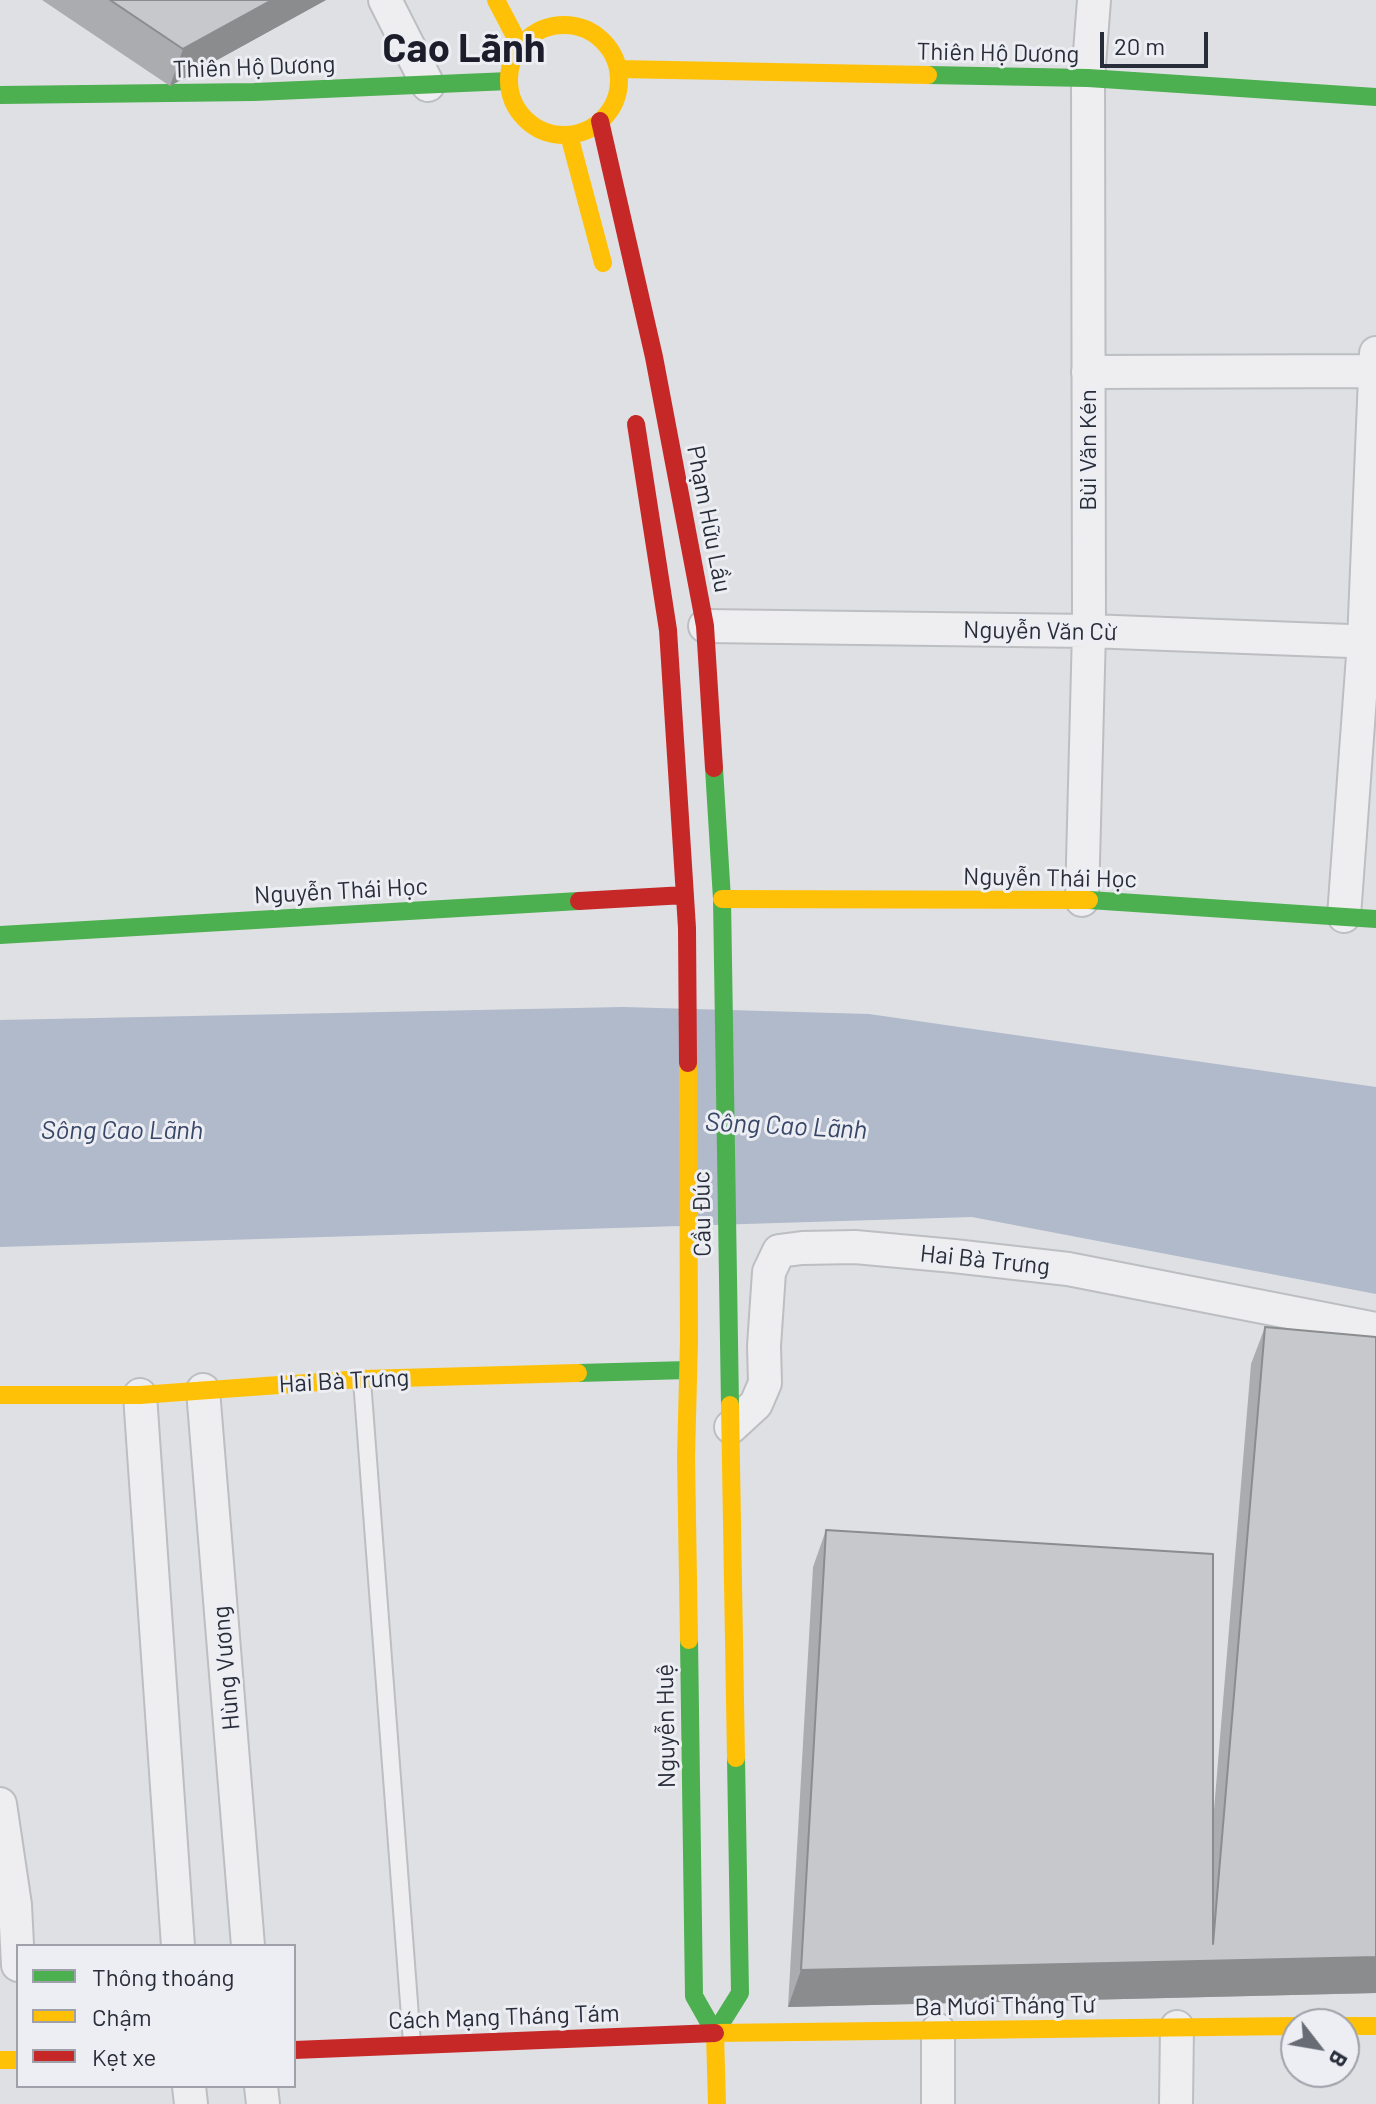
<!DOCTYPE html>
<html>
<head>
<meta charset="utf-8">
<style>
  body { margin:0 }
  #map { position:relative; width:1376px; height:2104px; overflow:hidden; background:#dfe0e3; font-family:Barlow,sans-serif }
  canvas { display:block }
  .legend { position:absolute; left:16px; top:1944px; width:280px; height:144px; box-sizing:border-box; background:#eceef3; border:2px solid #9ea1a9; margin:0; padding:10px 14px; list-style:none; font-size:24px; color:#282d3a }
  .legend li { display:flex; align-items:center; gap:16px; height:40px }
  .legend b { width:40px; border:2px solid #9ea1a9 }
  .north { position:absolute; left:1280px; top:2008px; width:80px; height:80px; box-sizing:border-box; background:#eceef3; border:2px solid #9ea1a9; border-radius:50%; rotate:121deg; font-size:22px; font-weight:700; line-height:32px; text-align:center; color:#282d3a }
  .north::after { content:''; display:block; margin:auto; width:28px; height:36px; background:#686c75; clip-path:polygon(50% 0,100% 100%,50% 72%,0 100%) }
  .scale { position:absolute; left:1100px; top:32px; width:108px; height:36px; box-sizing:border-box; border:4px solid #282d3a; border-top:0; padding-left:10px; font-size:24px; line-height:28px; white-space:nowrap; color:#282d3a; -webkit-text-stroke:6px #eceef3; paint-order:stroke }
</style>
</head>
<body>
<div id="map">
<canvas width="1376" height="2104"></canvas>
<ul class="legend">
<li><b style="height:10px;background:#4caf50"></b>Thông thoáng</li>
<li><b style="height:10px;background:#ffc107"></b>Chậm</li>
<li><b style="height:10px;background:#c62828"></b>Kẹt xe</li>
</ul>
<div class="north">B</div>
<div class="scale">20 m</div>
</div>
<script>
const g = document.querySelector('canvas').getContext('2d');
g.lineJoin = 'round';
function fill(path, color) { g.fillStyle = color; g.fill(path, 'evenodd'); }
function stroke(path, color, width, dash) { g.strokeStyle = color; g.lineWidth = width; g.lineCap = dash ? 'butt' : 'round'; g.setLineDash(dash || []); g.stroke(path); }
function drawText(font, color, halo, rows, align = 'center') {
  g.font = font + ' Barlow,sans-serif'; g.lineWidth = 6; g.setLineDash([]); g.textBaseline = 'middle'; g.strokeStyle = halo; g.fillStyle = color; for (const [text, x, y, turn = 0] of rows) {
    g.save(); g.translate(x, y); g.rotate((+turn || 0) * Math.PI / 180); g.textAlign = isNaN(turn) ? turn : align; if (halo) g.strokeText(text, 0, 0); g.fillText(text, 0, 0); g.restore();
  }
}
fill(new Path2D(`
  M623,1007L869,1014L1376,1087V1294L972,1217L0,1247V1020Z`), '#b0bacb');
const lane = new Path2D(`
  M362,1380L412,2043`);
const street = new Path2D(`
  M385,0L428,85
  M1088,372L1376,371
  M705,626L1089,631L1376,642
  M1082,900L1089,631L1088,78L1094,0
  M1344,916L1364,642L1376,353
  M203,1390L248,1946
  M140,1395L178,1946
  M731,1427L756,1404L765,1383L764,1346L769,1272L779,1251L802,1248L855,1247L954,1256L1068,1269L1376,1329
  M0,1804L15,1905L18,1965
  M189,2086L191,2104
  M261,2086L263,2104
  M938,2104V2030
  M1176,2104L1177,2027`);
stroke(lane, '#bdbec1', 20);
stroke(street, '#bdbec1', 36);
stroke(lane, '#eeeef0', 16);
stroke(street, '#eeeef0', 32);
stroke(new Path2D(`
  M928,75L1088,78L1376,97
  M0,95L254,92L509,81
  M714,768L722,899L730,1405
  M1089,900L1376,919
  M0,935L579,901
  M578,1373L688,1370
  M689,1640L694,1996L715,2033
  M715,2033L740,1993L736,1758`), '#4caf50', 18);
stroke(new Path2D(`
  M496,0L520,46
  M509 80a55 55 0 1 1 110 0a55 55 0 1 1-110 0Z
  M619,69L928,75
  M569,135L603,263
  M722,899L1089,900
  M688,1063L689,1341L686,1457L689,1640
  M0,1395H140L362,1379L578,1373
  M730,1405L736,1758
  M1344,2026H1376
  M0,2060H18
  M717,2104L715,2033L1296,2026`), '#ffc107', 18);
stroke(new Path2D(`
  M600,121L654,357L705,626L714,768
  M636,424L668,630L687,928L688,1063
  M579,901L685,895
  M294,2050L715,2033`), '#c62828', 18);
fill(new Path2D(`
  M42,0H326L170,86Z
  M1265,1327L1376,1993L788,2007L813,1567L826,1530L1213,1822L1251,1364Z`), '#abacaf');
fill(new Path2D(`
  M272,0H326L170,86L183,49Z
  M1376,1957V1993L788,2007L801,1970Z`), '#8b8c8e');
const building = new Path2D(`
  M110,0H272L183,49Z
  M1265,1327L1376,1337V1957L801,1970L826,1530L1213,1554V1944Z`);
fill(building, '#c7c8cb');
stroke(building, '#8b8c8e', 2);
drawText('24px', '#282d3a', '#eceef3', [
  ["Thiên Hộ Dương",998,53,1],
  ["Thiên Hộ Dương",254,67,-2],
  ["Bùi Văn Kén",1088,450,-90],
  ["Phạm Hữu Lầu",709,519,79],
  ["Nguyễn Văn Cừ",1040,631,1],
  ["Nguyễn Thái Học",1050,878,1],
  ["Nguyễn Thái Học",341,891,-3],
  ["Cầu Đúc",702,1214,-91],
  ["Hai Bà Trưng",985,1260,6],
  ["Hai Bà Trưng",344,1381,-3],
  ["Hùng Vương",226,1668,-95],
  ["Nguyễn Huệ",666,1726,-91],
  ["Ba Mươi Tháng Tư",1005,2006,-1],
  ["Cách Mạng Tháng Tám",504,2017,-2]
]);
drawText('italic 26px', '#384768', '#eceef3', [
  ["Sông Cao Lãnh",786,1126,3],
  ["Sông Cao Lãnh",122,1130]
]);
drawText('bold 40px', '#1b1e2a', '#eceef3', [
  ["Cao Lãnh",464,49]
]);
</script>
</body>
</html>
